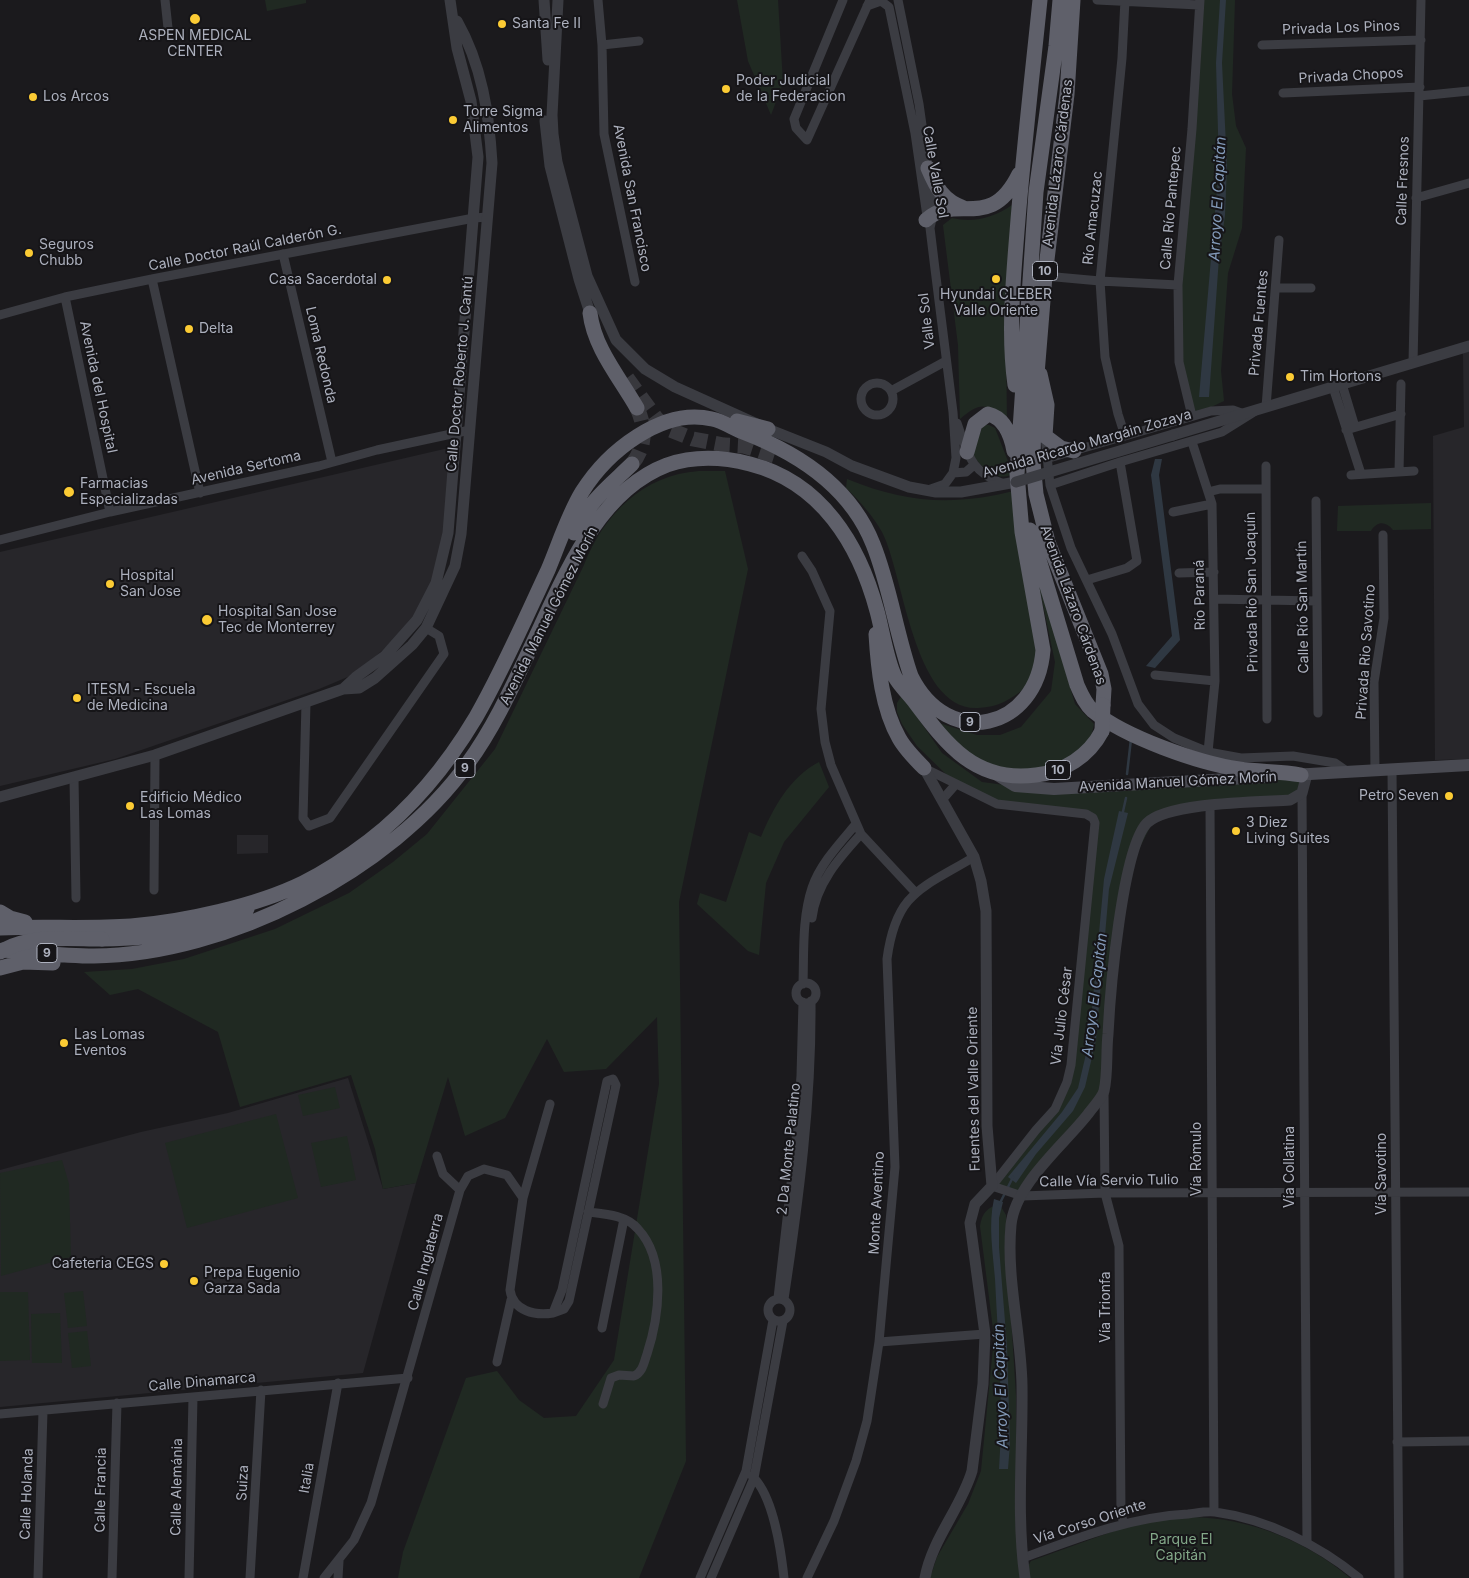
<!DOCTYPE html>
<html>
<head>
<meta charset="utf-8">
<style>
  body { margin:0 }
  canvas { display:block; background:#1b1a1d }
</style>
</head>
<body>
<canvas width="1469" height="1578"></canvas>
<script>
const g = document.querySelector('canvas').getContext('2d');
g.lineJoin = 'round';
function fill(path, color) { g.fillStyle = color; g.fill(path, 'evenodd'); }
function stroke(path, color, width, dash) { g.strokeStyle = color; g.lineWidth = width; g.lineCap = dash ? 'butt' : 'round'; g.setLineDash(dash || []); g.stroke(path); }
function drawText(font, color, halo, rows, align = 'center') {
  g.font = font + ' Inter,sans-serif'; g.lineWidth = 4; g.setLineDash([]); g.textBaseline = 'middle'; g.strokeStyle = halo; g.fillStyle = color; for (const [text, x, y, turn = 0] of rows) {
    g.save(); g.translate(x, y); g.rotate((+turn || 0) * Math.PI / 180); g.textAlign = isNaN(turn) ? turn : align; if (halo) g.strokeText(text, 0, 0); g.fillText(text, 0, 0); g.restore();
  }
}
fill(new Path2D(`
  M1469,351V759L1435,760L1433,436L1464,427L1463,353Z
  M453,447L446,541L432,588L406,629L357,673L319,689L115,759L0,786V552Z
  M237,835H268V853L237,854Z
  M348,1078L383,1189L416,1183L363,1373L0,1407V1170L141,1132L228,1113Z`), '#27262a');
fill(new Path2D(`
  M265,0H306V3L267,11Z
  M737,0H778L783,83L771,115L748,61Z
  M1200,0H1235L1232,94L1236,126L1246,148L1242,228L1228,273L1221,371L1224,401L1192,416L1178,349Z
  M1012,205L1006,339L1007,427C989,405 984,398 960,419L958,345L943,225L952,218C974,223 993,218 1012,205Z
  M983,425H989L995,428L1013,474C995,483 981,466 972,454Z
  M699,471H725L748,569L679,902L686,1461L639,1578H398L403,1552L466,1378L497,1371L519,1400L544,1418L576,1416L614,1360L659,1084L657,1017L606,1069L564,1072L547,1039L505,1118L465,1136L448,1077L416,1183L383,1189L375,1149L351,1075L240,1107L218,1032L138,989L110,995L84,972L132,969L184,959L275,929L349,893L393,862L427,834L495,749L584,565C604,514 643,475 699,471Z
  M847,479C908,504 955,506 1018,490C1024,526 1030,562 1036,599C1038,614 1044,632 1043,647C1043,656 1031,683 1025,688C1010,700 998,707 978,708C913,711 904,574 882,532C873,516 860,501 846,488Z
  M1431,503V529L1393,530C1386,521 1377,521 1371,531H1337L1338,506Z
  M1033,558L1075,704L1094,724L1092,733L1083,751L1041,773L982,766L936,722L977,735H1000L1021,727L1051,691L1055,662Z
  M902,695L942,753L982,782L1034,789L1307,774L1302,793L1155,817L1128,872L1104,1092L1022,1196L992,1186L1045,1121L1067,1082L1095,823L1086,814L1011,807L956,784L917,746L902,724L897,712V703Z
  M819,762L829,787L784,842L766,883L759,955L748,951L697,904L700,893L726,902L749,832L761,837C773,808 790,777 819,762Z
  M335,1087L340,1108L303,1116L298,1095Z
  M276,1114L298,1198L187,1228L165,1143Z
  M347,1136L356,1180L321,1187L311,1143Z
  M62,1160L69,1184L71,1257L1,1276L0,1173Z
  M1000,1205L1006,1215L1007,1254L1016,1396V1500L1021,1578H930L937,1557L968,1504L981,1471L994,1337L980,1226C982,1214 987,1206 1000,1205Z
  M83,1291L87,1326L68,1328L64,1293Z
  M0,1292H28L30,1360L0,1361Z
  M60,1313L62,1363H32L31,1314Z
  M87,1331L91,1366L72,1368L68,1333Z
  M1192,1517C1249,1518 1307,1541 1350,1578H1029L1027,1568L1031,1561L1125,1527L1156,1520Z`), '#202922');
fill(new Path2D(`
  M1220,0H1226L1222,63L1227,166L1225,215L1219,258L1209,397H1199L1219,166L1216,63Z
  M1155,459H1162L1159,475L1180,640L1155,668L1146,666L1172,636L1151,475Z
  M1119,811L1128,813L1109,889L1096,1040L1085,1087L1073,1111L1036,1154L1016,1183L1008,1177L1062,1112L1078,1088L1089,1041L1104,879Z
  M994,1199L1003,1202L999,1218V1247L1007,1346L1010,1444L1008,1469H999C1004,1406 998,1342 995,1279C993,1253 988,1225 994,1199Z`), '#2f3842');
stroke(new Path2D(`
  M1127,774L1131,739
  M1122,816L1126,798
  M1000,1203L1013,1177`), '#2f3842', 2.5);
stroke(new Path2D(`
  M627,378L656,418L668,429L693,439L724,445L744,446L778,457
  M632,464C646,447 646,427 637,408`), '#38383d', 15, [15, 8]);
stroke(new Path2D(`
  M165,0L168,28
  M598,0L602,45L604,134L635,282
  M843,0L794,119L796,128L807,140L870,0
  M898,0L919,104L928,168L933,214L930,228L935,269L953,412L956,458L953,473L945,484L928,490
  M1097,0L1199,5
  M867,6L881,1L889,7L915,133L928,223
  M602,45L639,41
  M1262,45L1421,40
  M1283,93L1420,87
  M1419,96L1469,91
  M1416,198L1469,183
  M283,254L332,462
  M1045,276L1100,281L1178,285
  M152,279L200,493
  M1276,288H1311
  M65,297L110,512
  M0,315L65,297L152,279L474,218L487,217
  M1413,363L1421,0
  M861 399a16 16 0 1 1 32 0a16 16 0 1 1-32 0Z
  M1342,384L1355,427
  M1333,387L1361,474
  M891,391L946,361
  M1266,407L1279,240
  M1192,416L1179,362L1178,285L1192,129L1200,0
  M957,423C968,454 970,472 1004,484
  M1346,430L1401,414
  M1045,436L1050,485L1071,548L1112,634L1138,704L1154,725L1174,738L1208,752L1241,758L1293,756L1335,763L1348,772
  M1125,436L1118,414L1105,357L1100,281L1122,58L1125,0
  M1192,442L1212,504L1215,681L1208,752
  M1049,458L1211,411L1233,410L1244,414
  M1266,466L1267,719
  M1399,472L1401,384
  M953,473L966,472L974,465
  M1351,475L1414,471
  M1050,485L1120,462L1222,432L1254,412
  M1208,492L1220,489H1265
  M1316,501L1318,713
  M1173,512L1212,504
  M0,540L110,512L319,466L377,450L470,430
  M802,556L812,571L830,611L821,709L825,742L831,765L861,834L915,892
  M1179,573L1214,572
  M1087,580L1127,568L1137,561L1120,462
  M1214,599L1317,601
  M1155,675L1215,681
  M306,703L303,818L309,826L330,818L444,654L439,636L426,628
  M924,768L997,804L1086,814L1093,818L1095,823L1071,1065L1067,1082L1055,1109L1036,1130L992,1186L1022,1196L1105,1193L1469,1192
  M1392,770L1399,1578
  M1375,771L1374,682L1384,618L1383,535
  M74,778L76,898
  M1302,793L1307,1542
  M942,800L956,784
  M1210,806L1214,1512
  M154,890L155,755
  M812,918C816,884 839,858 861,834
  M796 993a10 10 0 1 1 20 0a10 10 0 1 1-20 0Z
  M803,984C804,952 802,918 812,888C820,864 840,843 856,824
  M1104,1093L1105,1193L1119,1246L1121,1515L1124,1523
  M437,1156L443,1174L460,1190
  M523,1198L550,1104
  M588,1212C605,1214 626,1215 638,1229C667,1260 659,1317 647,1354C644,1362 643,1372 634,1376L619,1375L611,1378L603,1404
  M778,1298L796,1140L801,1076L803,1002
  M768 1310a11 11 0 1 1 22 0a11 11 0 1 1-22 0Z
  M784,1299C799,1200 812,1101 811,1001
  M602,1328L624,1219
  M879,1342L985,1334
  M497,1362L511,1300
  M0,1414L408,1378
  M1397,1442L1469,1441
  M752,1476C773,1495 781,1550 784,1578
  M1023,1558C1077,1538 1130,1517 1188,1514C1197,1513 1206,1511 1215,1512C1267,1519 1319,1545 1359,1578
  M38,1578L43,1411
  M112,1578L117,1403
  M189,1578L193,1397
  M250,1578L261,1390
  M303,1578L338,1383
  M324,1578L354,1540L371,1503L460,1190L468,1176L484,1169L507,1175L523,1198L510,1290C513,1311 535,1316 553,1313L562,1290L607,1081L613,1079L616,1085L569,1301L564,1309L553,1313
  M338,1578L339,1561
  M700,1578L746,1471L773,1320
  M711,1578L754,1478L783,1321
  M807,1578L834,1521L856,1461L867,1421L879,1342L895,1167L887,959C896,892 921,889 974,857`), '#3b3c42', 9);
stroke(new Path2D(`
  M544,0L548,60
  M558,0L552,115L553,134L557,162L587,276L616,340L645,369L675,387L768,429L826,452L852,466L909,487L936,492H961L1016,482
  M545,121L550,166L579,279L590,313
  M1173,435L1469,346
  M343,689L359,688L375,678L412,645L426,628L455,566L461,534L492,163C489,113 482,65 457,21
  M924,768L974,857L981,881L986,911L987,1126L992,1186L975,1204L970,1223L985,1334L983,1384L972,1471C961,1508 932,1539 925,1578
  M0,797L155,755L343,689L356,677L385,656L417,620L436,583L448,533L478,157L471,101L457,48L450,0
  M1025,1578C1016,1514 1023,1449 1022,1385C1021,1332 1006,1278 1011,1225C1015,1184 1064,1145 1088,1114C1093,1107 1102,1098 1104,1091C1108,1074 1106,1052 1108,1034C1110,993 1122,849 1147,823C1168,802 1260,802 1290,800L1302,793L1307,774`), '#3b3c42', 11);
stroke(new Path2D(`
  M997,775L1015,786L1054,789L1264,777
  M1292,775L1469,765`), '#494a52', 12);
stroke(new Path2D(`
  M1073,0L1067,94L1045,276L1034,411L1033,462L1036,494L1048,542L1101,674L1104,689L1103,705
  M928,168C936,187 943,201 964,208
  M926,220C957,192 990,233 1019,174
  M590,313C594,348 620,378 637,408
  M1040,374L1047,405L1045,436L1061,448L1074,451
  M1015,385C1008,335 1013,282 1017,232C1023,155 1032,77 1040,0
  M737,421L768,429
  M967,452L975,424L988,414C1005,418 1011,435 1014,451
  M1030,530L1077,685C1081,694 1085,704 1093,711C1125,737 1198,763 1239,769C1259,772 1280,771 1301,775
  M574,533C591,499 606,489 632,464
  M876,634C878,668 882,708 899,738C905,749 915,759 924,768
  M0,912L10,918L25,922
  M0,928C44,926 88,929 131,926C183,922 256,906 303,883C327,871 348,857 369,841C413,807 448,764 476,717C503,670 525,619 548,570C559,544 568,515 582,492C607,452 662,407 712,419C722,421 733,428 743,432C798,453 850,486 873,544C890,586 896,633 911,676C948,751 1037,730 1043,650L1022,532L1017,474L1036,192L1056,46L1060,0
  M102,939C154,938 200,935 247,909
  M3,950C33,952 64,956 94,956C226,955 391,871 468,763C495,726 514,683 533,643C564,578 596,492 667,465C693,456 723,457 750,464C821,482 859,544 877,611C882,629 887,662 895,677C900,686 908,693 914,701C947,745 975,783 1036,775C1064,772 1089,756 1102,731
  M0,968L23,962L53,963`), '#5f606a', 15);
stroke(new Path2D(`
  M1016,482L1173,435`), '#3b3c42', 11);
stroke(new Path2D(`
  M1102,731L1103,705
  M0,952C30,934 68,939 102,939`), '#5f606a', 15);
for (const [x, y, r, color] of [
  [195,19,6,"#fbcb34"],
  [502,24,5,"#fbcb34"],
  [726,89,5,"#fbcb34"],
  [33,97,5,"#fbcb34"],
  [453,120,5,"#fbcb34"],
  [29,253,5,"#fbcb34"],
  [996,279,5,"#fbcb34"],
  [387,280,5,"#fbcb34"],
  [189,329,5,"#fbcb34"],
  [1290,377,5,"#fbcb34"],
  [69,492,6,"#fbcb34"],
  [110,584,5,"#fbcb34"],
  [207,620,6,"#fbcb34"],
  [77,698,5,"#fbcb34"],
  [1449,796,5,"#fbcb34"],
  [130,806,5,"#fbcb34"],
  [1236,831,5,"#fbcb34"],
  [64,1043,5,"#fbcb34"],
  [164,1264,5,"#fbcb34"],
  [194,1281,5,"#fbcb34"]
]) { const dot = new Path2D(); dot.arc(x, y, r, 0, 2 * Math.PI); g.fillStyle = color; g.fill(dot); stroke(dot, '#161518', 2); }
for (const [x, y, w] of [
  [1045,271,25],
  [970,722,20],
  [465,768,20],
  [1058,770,25],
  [47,953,20]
]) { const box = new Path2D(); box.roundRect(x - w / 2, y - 9.5, w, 19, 4); g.fillStyle = '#161518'; g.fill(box); stroke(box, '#acb0bd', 1); }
drawText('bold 12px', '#acb0bd', null, [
  ["10",1045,271],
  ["9",970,722],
  ["9",465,768],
  ["10",1058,770],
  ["9",47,953]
]);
drawText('14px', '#acb0bd', '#161518', [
  ["Santa Fe II",512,24],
  ["ASPEN MEDICAL",195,36,"center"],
  ["CENTER",195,52,"center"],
  ["Poder Judicial",736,81],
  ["de la Federacion",736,97],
  ["Los Arcos",43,97],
  ["Torre Sigma",463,112],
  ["Alimentos",463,128],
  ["Seguros",39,245],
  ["Chubb",39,261],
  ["Casa Sacerdotal",377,280,"right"],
  ["Hyundai CLEBER",996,295,"center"],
  ["Valle Oriente",996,311,"center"],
  ["Delta",199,329],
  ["Tim Hortons",1300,377],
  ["Farmacias",80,484],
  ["Especializadas",80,500],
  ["Hospital",120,576],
  ["San Jose",120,592],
  ["Hospital San Jose",218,612],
  ["Tec de Monterrey",218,628],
  ["ITESM - Escuela",87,690],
  ["de Medicina",87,706],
  ["Petro Seven",1439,796,"right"],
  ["Edificio Médico",140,798],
  ["Las Lomas",140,814],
  ["3 Diez",1246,823],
  ["Living Suites",1246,839],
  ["Las Lomas",74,1035],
  ["Eventos",74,1051],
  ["Cafeteria CEGS",154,1264,"right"],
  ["Prepa Eugenio",204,1273],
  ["Garza Sada",204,1289]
], 'left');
drawText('14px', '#acb0bd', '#161518', [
  ["Privada Los Pinos",1341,28,-2],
  ["Privada Chopos",1351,76,-3],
  ["Avenida Lázaro Cárdenas",1058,163,-83],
  ["Calle Valle Sol",935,172,80],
  ["Calle Fresnos",1403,181,-88],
  ["Avenida San Francisco",632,198,79],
  ["Calle Río Pantepec",1171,208,-85],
  ["Río Amacuzac",1093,218,-84],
  ["Calle Doctor Raúl Calderón G.",245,248,-11],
  ["Valle Sol",927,321,-97],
  ["Privada Fuentes",1259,323,-85],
  ["Loma Redonda",321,355,77],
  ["Calle Doctor Roberto J. Cantú",460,374,-85],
  ["Avenida del Hospital",98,387,78],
  ["Avenida Ricardo Margáin Zozaya",1087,444,-16],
  ["Avenida Sertoma",246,468,-13],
  ["Privada Río San Joaquín",1252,592,-91],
  ["Río Paraná",1200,595,-91],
  ["Avenida Lázaro Cárdenas",1073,605,70],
  ["Calle Río San Martín",1303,607,-91],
  ["Avenida Manuel Gómez Morín",549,616,-63],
  ["Privada Rio Savotino",1366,652,-86],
  ["Avenida Manuel Gómez Morín",1178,782,-3],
  ["Vía Julio César",1062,1016,-83],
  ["Fuentes del Valle Oriente",974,1089,-91],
  ["2 Da Monte Palatino",789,1149,-84],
  ["Vía Rómulo",1197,1159,-90],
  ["Vía Collatina",1290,1167,-90],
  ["Vía Savotino",1382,1174,-90],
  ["Calle Vía Servio Tulio",1109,1181,-1],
  ["Monte Aventino",877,1203,-87],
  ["Calle Inglaterra",426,1262,-75],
  ["Vía Trionfa",1106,1307,-90],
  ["Calle Dinamarca",202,1382,-5],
  ["Italia",307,1478,-80],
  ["Suiza",243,1483,-87],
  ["Calle Alemánia",177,1487,-89],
  ["Calle Francia",101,1490,-89],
  ["Calle Holanda",27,1494,-88],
  ["Vía Corso Oriente",1090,1522,-18]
]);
drawText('14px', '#83a889', '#161518', [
  ["Parque El",1181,1540],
  ["Capitán",1181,1556]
]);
drawText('italic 15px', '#839ab9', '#161518', [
  ["Arroyo El Capitán",1218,199,-87],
  ["Arroyo El Capitán",1095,995,-83],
  ["Arroyo El Capitán",1001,1386,-92]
]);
</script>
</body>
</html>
